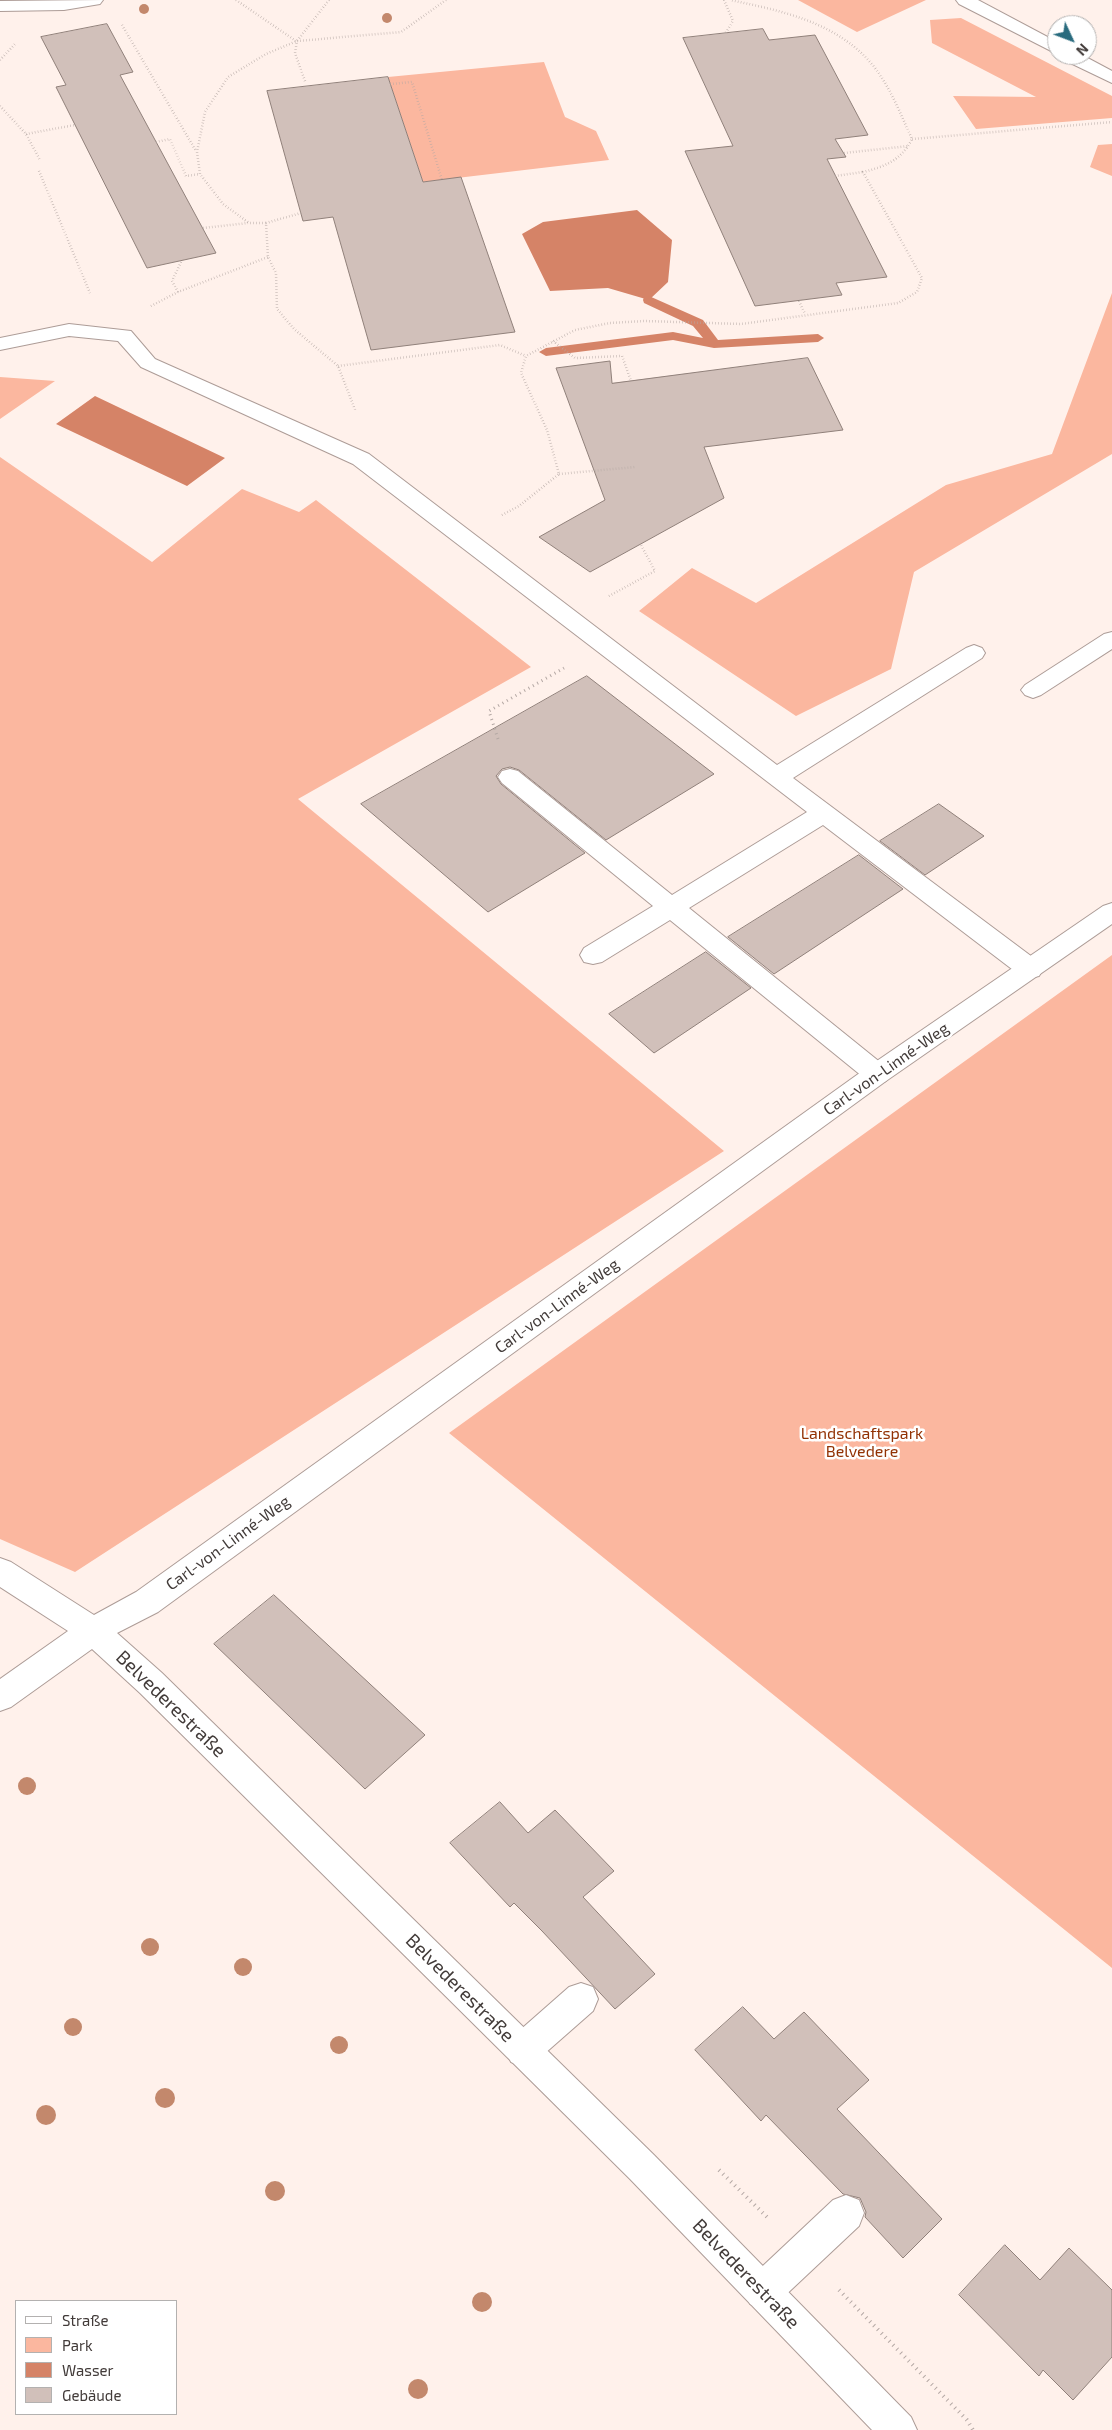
<!DOCTYPE html>
<html>
<head>
<meta charset="utf-8">
<style>
  body { margin:0 }
  #map { position:relative; width:1112px; height:2430px; overflow:hidden; background:#fff1eb; font-family:"Exo 2",sans-serif }
  canvas { display:block }
  .legend { position:absolute; left:15px; top:2300px; width:162px; height:115px; box-sizing:border-box; background:#fff; border:1px solid #b3b1b0; margin:0; padding:6px 9px; list-style:none; font-size:15px; color:#423b39 }
  .legend li { display:flex; align-items:center; gap:10px; height:25px }
  .legend b { width:25px; border:1px solid #b3b1b0 }
  .north { position:absolute; left:1047px; top:15px; width:50px; height:50px; box-sizing:border-box; background:#fff; border:1px solid #b3b1b0; border-radius:50%; rotate:133deg; font-size:14px; font-weight:700; line-height:20px; text-align:center; color:#423b39 }
  .north::after { content:''; display:block; margin:auto; width:18px; height:22px; background:#296b7e; clip-path:polygon(50% 0,100% 100%,50% 72%,0 100%) }
</style>
</head>
<body>
<div id="map">
<canvas width="1112" height="2430"></canvas>
<ul class="legend">
<li><b style="height:6px;background:#fff"></b>Straße</li>
<li><b style="height:14px;background:#fbb79f"></b>Park</li>
<li><b style="height:14px;background:#d58367"></b>Wasser</li>
<li><b style="height:14px;background:#d1c0ba"></b>Gebäude</li>
</ul>
<div class="north">N</div>
</div>
<script>
const g = document.querySelector('canvas').getContext('2d');
g.lineJoin = 'round';
function fill(path, color) { g.fillStyle = color; g.fill(path, 'evenodd'); }
function stroke(path, color, width, dash) { g.strokeStyle = color; g.lineWidth = width; g.lineCap = dash ? 'butt' : 'round'; g.setLineDash(dash || []); g.stroke(path); }
function drawText(font, color, halo, rows, align = 'center') {
  g.font = font + ' "Exo 2",sans-serif'; g.lineWidth = 5; g.setLineDash([]); g.textBaseline = 'middle'; g.strokeStyle = halo; g.fillStyle = color; for (const [text, x, y, turn = 0] of rows) {
    g.save(); g.translate(x, y); g.rotate((+turn || 0) * Math.PI / 180); g.textAlign = isNaN(turn) ? turn : align; if (halo) g.strokeText(text, 0, 0); g.fillText(text, 0, 0); g.restore();
  }
}
fill(new Path2D(`
  M798,0H926L857,32Z
  M961,18L1112,96V118L976,129L953,96L1036,97L932,43L930,20Z
  M544,62L565,117L596,131L609,160L423,182L388,77Z
  M1112,144V176L1090,167L1098,145Z
  M1112,293V454L914,572L891,669L796,716L639,611L692,568L756,603L946,485L1052,454Z
  M0,377L55,381L0,419Z
  M0,457L152,562L242,489L299,512L316,500L531,667L298,799L724,1151L75,1572L0,1539Z
  M1112,955V1968L449,1433Z`), '#fbb79f');
fill(new Path2D(`
  M637,210L672,240L668,282L649,300L608,288L550,291L522,234L543,222Z
  M95,396L225,458L187,486L56,424Z`), '#d58367');
fill(new Path2D(`
  M649,296L703,320L718,340L818,334L824,338L818,342L714,348L673,340L546,356L539,352L546,348L673,332L703,338L693,326L644,303L643,300L644,297Z`), '#d58367');
const building = new Path2D(`
  M107,24L133,72L120,75L216,253L147,268L56,87L66,85L41,37Z
  M763,29L769,40L815,35L868,135L835,139L846,157L827,159L887,277L836,283L842,295L755,306L685,151L733,146L683,38Z
  M388,77L423,182L461,177L515,332L371,350L333,217L303,221L267,91Z
  M808,358L843,430L704,447L724,498L590,572L539,537L605,500L556,368L610,361L612,383Z
  M587,676L714,774L606,840L519,770L510,767L502,769L496,776L501,784L585,853L488,912L361,804Z
  M939,804L984,836L925,875L880,841Z
  M859,855L903,889L774,974L728,937Z
  M706,952L751,988L654,1053L609,1014Z
  M274,1595L425,1735L365,1789L214,1644Z
  M500,1802L528,1833L555,1810L614,1871L583,1897L655,1974L615,2009L542,1931L514,1903L510,1907L450,1843Z
  M743,2007L774,2039L804,2012L869,2080L837,2109L942,2219L903,2258L865,2217L866,2212L860,2198L843,2194L766,2115L761,2121L695,2050Z
  M1005,2245L1040,2280L1069,2248L1112,2290V2357L1073,2400L1043,2370L1039,2376L959,2295Z`);
fill(building, '#d1c0ba');
stroke(building, '#90807a', 1);
const lane = new Path2D(`
  M103,0L100,4L64,10L0,11V1Z
  M956,0H978L1057,42V54L959,4Z
  M1059,55H1082L1112,71V83L1062,59Z
  M69,324L131,331L155,359L369,454L777,765L966,648L974,645L982,648L985,653L982,658L793,778L1039,962L1043,969L1039,976L1030,978L1021,976L823,825L689,908L886,1067L890,1074L886,1081L877,1084L868,1081L670,920L602,962L593,964L584,962L580,955L584,948L653,906L502,783L498,777L502,771L510,769L518,771L672,895L807,812L353,464L141,367L118,341L69,336L0,350V338Z
  M1112,632V649L1041,695L1033,698L1025,695L1021,690L1025,685L1104,634Z
  M581,1983L593,1987L598,1999L593,2011L535,2062L523,2067L511,2062L506,2050L511,2038L569,1987Z
  M846,2195L859,2200L864,2213L859,2226L776,2304L763,2309L750,2304L745,2291L750,2278L833,2200Z`);
const street = new Path2D(`
  M1112,903V924L886,1081L158,1612L117,1633L162,1673L654,2155L911,2417L917,2430H872L630,2179L140,1693L92,1649L11,1707L0,1711V1679L68,1631L0,1587V1558L11,1562L94,1615L136,1592L868,1067L1103,906Z`);
stroke(lane, '#ad9c97', 2);
stroke(street, '#ad9c97', 2);
stroke(new Path2D(`
  M236,0L296,41
  M329,0L297,41L266,54L228,77L205,112L197,152L200,174L223,204L249,223H266L268,257L276,273L277,309L294,329L338,366L356,412
  M724,0L733,21L725,34
  M122,25L196,151
  M0,60L15,44
  M305,81L295,53L297,41L401,32L446,0
  M390,84L412,82L442,180
  M0,106L26,134L40,160
  M26,134L75,125
  M912,139L1112,122
  M156,142L170,139L186,176L200,174
  M844,153L909,146
  M39,171L90,293
  M835,176L863,172
  M266,223L301,213
  M203,228L248,223
  M178,292L172,281L182,260
  M799,301L805,314
  M151,306L178,292L268,257
  M553,341L575,358L622,356L631,381
  M338,366L500,345L526,356
  M559,474L635,467
  M502,515L519,506L559,474L547,430L521,373L526,356L575,330L610,323L645,321L741,324L898,303L917,292L922,278L863,172C884,167 902,160 912,139C901,115 891,89 875,68C840,23 783,11 730,0
  M609,596L655,571L641,545`), '#b4a8a4', 2.5, [0.5, 2.5]);
stroke(new Path2D(`
  M498,739L489,711L564,668`), '#b4a8a4', 3, [1, 4]);
stroke(new Path2D(`
  M719,2170L768,2218
  M839,2290L967,2420L973,2430`), '#b4a8a4', 4, [1, 4.5]);
fill(lane, '#fff');
fill(street, '#fff');
g.fillStyle = '#c3886c';
for (const [x, y, r] of [
  [144,9,5],
  [387,18,5],
  [27,1786,9],
  [150,1947,9],
  [243,1967,9],
  [73,2027,9],
  [339,2045,9],
  [165,2098,10],
  [46,2115,10],
  [275,2191,10],
  [482,2302,10],
  [418,2389,10]
]) { g.beginPath(); g.arc(x, y, r, 0, 2 * Math.PI); g.fill(); }
drawText('16px', '#423b39', '#fff', [
  ["Carl-von-Linné-Weg",886,1069,-35],
  ["Carl-von-Linné-Weg",557,1306,-36],
  ["Carl-von-Linné-Weg",228,1543,-36]
]);
drawText('16px', '#923204', '#fff', [
  ["Landschaftspark",862,1434],
  ["Belvedere",862,1452]
]);
drawText('19px', '#423b39', '#fff', [
  ["Belvederestraße",171,1704,44],
  ["Belvederestraße",460,1988,45],
  ["Belvederestraße",746,2274,46]
]);
</script>
</body>
</html>
